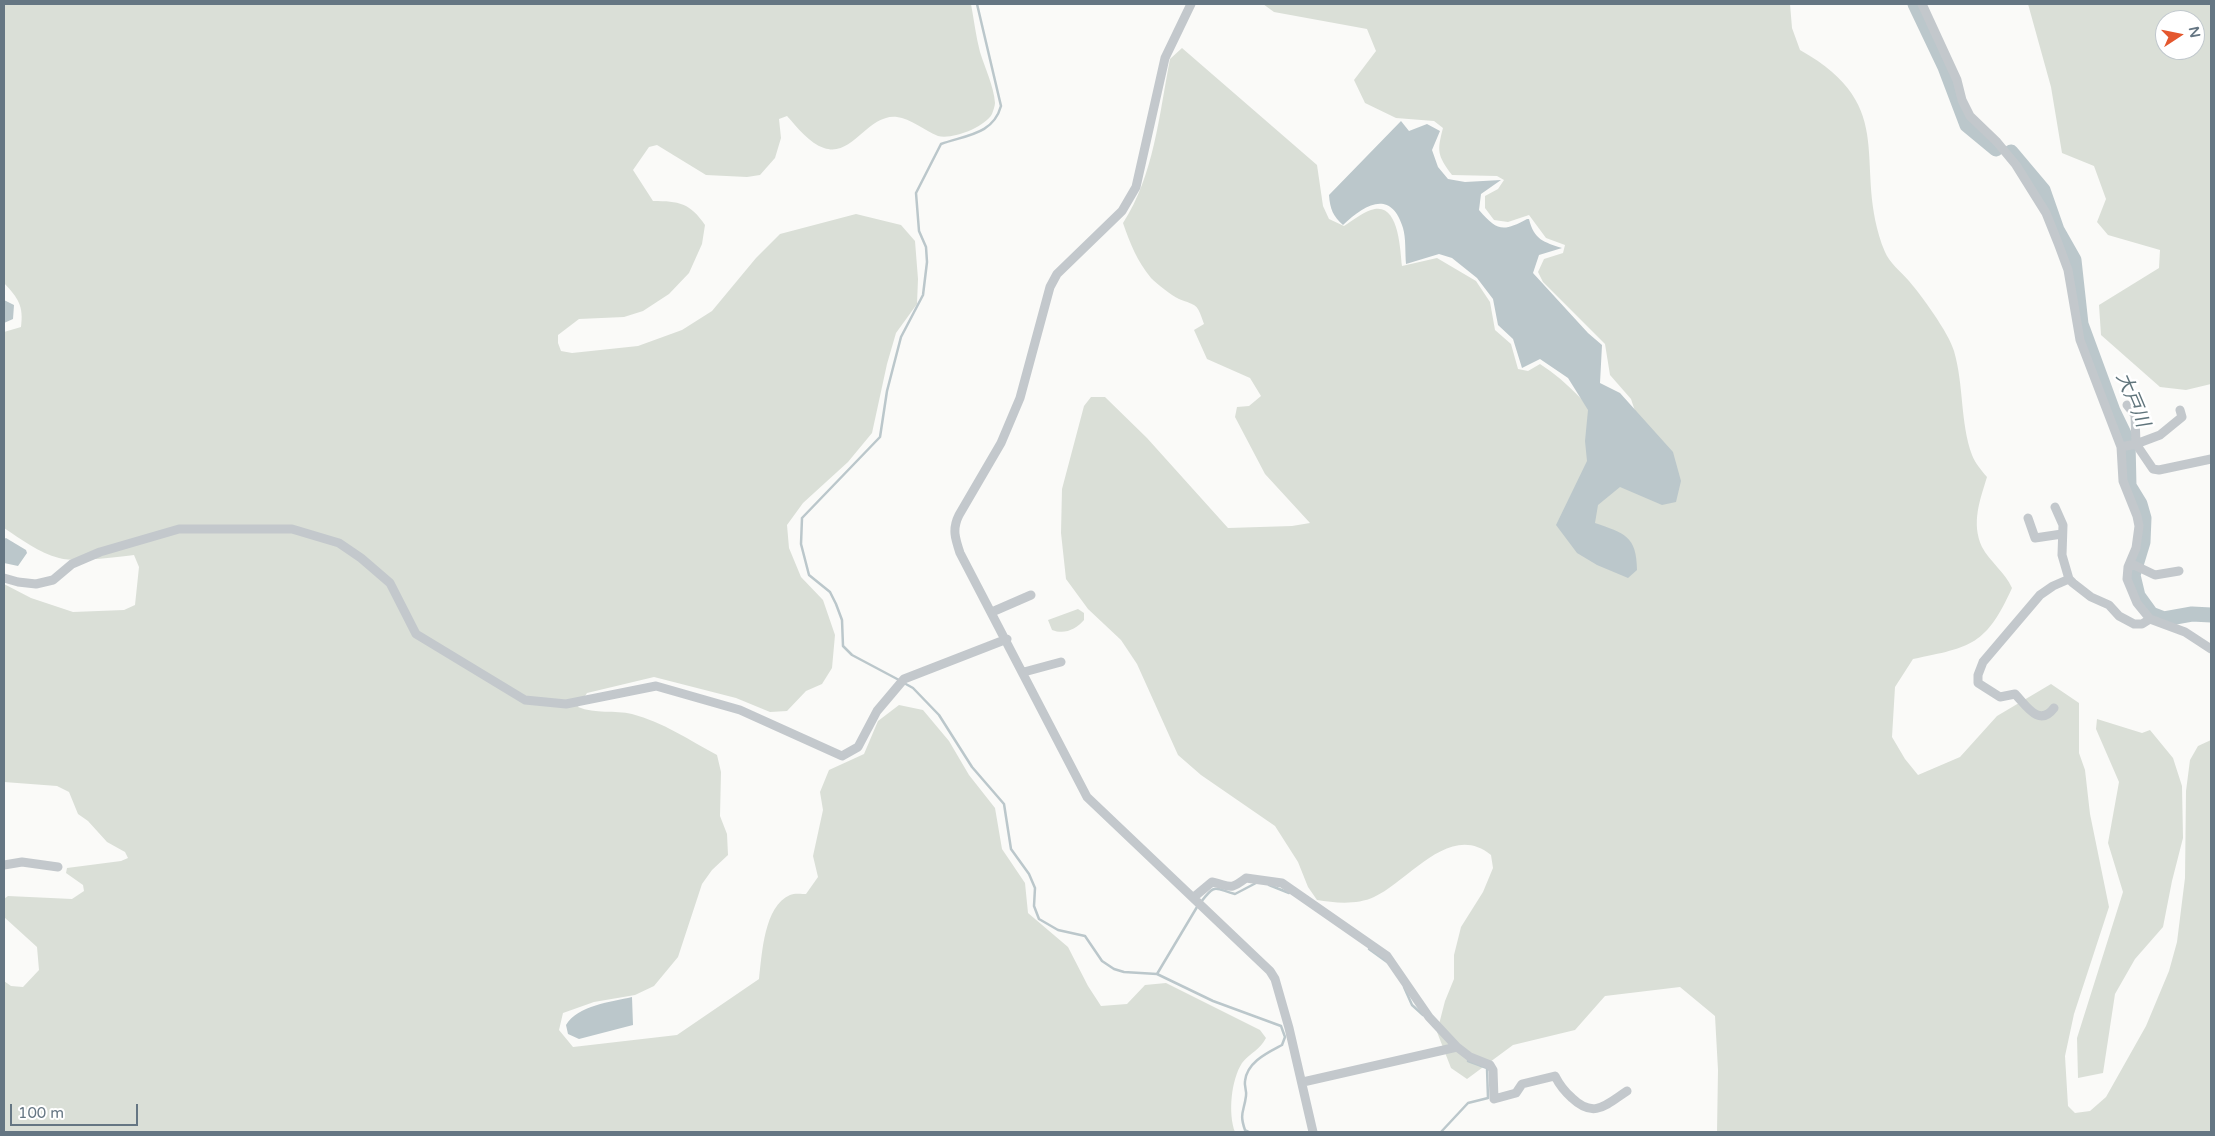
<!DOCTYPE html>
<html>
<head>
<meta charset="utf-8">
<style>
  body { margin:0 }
  #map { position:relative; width:2215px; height:1136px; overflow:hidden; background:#fafaf8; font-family:"Varela Round",sans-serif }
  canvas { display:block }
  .frame { position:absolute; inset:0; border:5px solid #657683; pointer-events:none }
  .north { position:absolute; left:2155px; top:10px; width:50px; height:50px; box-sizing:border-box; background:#fff; border:1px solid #c1c8cd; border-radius:50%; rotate:79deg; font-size:14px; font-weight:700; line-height:20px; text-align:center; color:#657683 }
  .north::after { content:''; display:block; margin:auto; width:18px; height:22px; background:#e4572e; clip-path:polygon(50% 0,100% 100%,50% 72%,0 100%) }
  .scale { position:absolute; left:10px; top:1104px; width:128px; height:22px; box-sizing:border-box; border:2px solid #657683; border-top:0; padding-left:6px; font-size:15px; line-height:18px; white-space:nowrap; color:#657683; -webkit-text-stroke:4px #fff; paint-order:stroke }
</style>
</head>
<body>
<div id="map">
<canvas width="2215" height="1136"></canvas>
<div class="frame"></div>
<div class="north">N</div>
<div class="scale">100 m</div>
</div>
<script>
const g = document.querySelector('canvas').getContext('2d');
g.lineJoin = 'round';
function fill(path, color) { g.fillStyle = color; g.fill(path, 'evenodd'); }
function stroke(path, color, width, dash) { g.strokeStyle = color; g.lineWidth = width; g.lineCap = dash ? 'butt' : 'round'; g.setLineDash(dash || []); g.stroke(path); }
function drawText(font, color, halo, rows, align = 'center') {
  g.font = font + ' "Varela Round","Noto Sans JP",sans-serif'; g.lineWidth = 5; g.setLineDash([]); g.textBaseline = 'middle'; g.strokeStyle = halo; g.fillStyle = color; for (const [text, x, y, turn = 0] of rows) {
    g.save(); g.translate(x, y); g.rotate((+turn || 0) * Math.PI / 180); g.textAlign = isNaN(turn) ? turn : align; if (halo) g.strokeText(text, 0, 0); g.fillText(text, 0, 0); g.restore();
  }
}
fill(new Path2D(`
  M4,4H971C974,20 976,37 980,52C985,68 994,87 995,103C995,106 993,111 992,114C985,127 952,140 938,136C925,131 910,118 897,117C867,114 853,158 824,148C809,143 797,127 787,116L779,119L781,138L775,158L760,175L747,177L706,175L657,145L649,147L633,170L653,201C679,201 690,203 705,225L702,244L689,273L669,294L643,311L624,317L579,319L558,335V343L561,351L572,353L638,346L682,330L712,311L756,258L780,234L856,214L901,225L915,241L918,279L917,304L896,333L887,364L872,433L848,462L803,503L787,525L789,548L801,577L823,600L835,635L832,668L822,684L806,691L787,711L770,712L736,698L654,677L587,693L578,707C595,714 615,710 632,714C663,722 689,740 717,755L721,772L720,816L727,834L728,855L712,870L702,884L678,957L654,986L635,995L594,1002L563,1013L559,1030L573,1047L677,1035L759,979C762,954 764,906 790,895C794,893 802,894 806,894L818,877L813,856L823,810L820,792L829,770L864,754L878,721L899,705L923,710L949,741L969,775L995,808L1002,849L1025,883L1028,913L1068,947L1088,986L1101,1006L1127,1004L1145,985L1166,983L1260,1030L1266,1038C1260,1050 1250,1053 1242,1063C1231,1080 1228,1114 1235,1132H4V981L11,986L23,987L39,970L37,947L4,917V899L8,896L72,899L84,891L83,885L66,873L67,868L121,861L128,858L125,852L107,842L88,821L78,814L69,792L57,786L4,782V584L31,598L73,612L124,610L135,605L139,567L134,555C114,557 77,563 59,558C39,553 21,539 4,528V332L21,327C24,306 18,298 4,283Z
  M1263,4H1790L1792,28L1800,50C1903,108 1850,165 1885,252C1889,262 1901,272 1909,281C1921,295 1949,333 1954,351C1964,385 1960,422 1972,455C1975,463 1982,471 1987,477C1980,500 1971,523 1982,547C1990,562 2005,572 2012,588C1986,645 1972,647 1913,659L1895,687L1892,737L1905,759L1918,775L1960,757L1997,716L2051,684L2079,703V753L2085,770L2090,814L2109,907L2074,1014L2065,1056L2068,1106L2075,1113L2090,1111L2106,1097L2146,1026L2169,971L2177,942L2185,878L2186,791L2190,760L2198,746L2211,740V1132H1717L1718,1070L1715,1016L1680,987L1605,996L1575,1030L1513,1045L1467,1079L1451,1068L1437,1032L1445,1001L1454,979V955L1461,927L1483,892L1493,868L1491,855C1450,821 1409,881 1374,897C1357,905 1335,903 1317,900L1308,887L1298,862L1275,826L1201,775L1178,755L1137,664L1121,640L1088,609L1066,579L1061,533L1062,489L1084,406L1091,397H1105L1147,438L1228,528L1292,526L1310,523L1265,474L1235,417L1237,407L1249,406L1261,396L1250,378L1207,359L1194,330L1204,324C1197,303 1197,306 1179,299C1171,295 1157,284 1151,278C1137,261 1130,243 1123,223C1154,175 1159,115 1170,59L1182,48L1317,165L1323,206L1329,219L1344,226C1352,221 1362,213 1371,210C1399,200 1400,249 1402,266L1437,258L1476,281L1490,302L1495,330L1511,344L1518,369L1528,371L1540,364C1569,382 1590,409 1613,433L1641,429L1631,399L1610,375L1605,344L1543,282L1538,272L1544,259L1563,253L1565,245L1546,238L1529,215L1508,222L1494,220L1485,208V196L1498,189L1504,180L1497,176L1452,175C1437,155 1437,151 1443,128L1434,121L1396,118L1365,103L1354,80L1376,51L1367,29L1274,12Z
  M2028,4H2211V384L2186,390L2160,387L2101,335L2099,305L2159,268L2160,250L2108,235L2097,222L2106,199L2094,166L2062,153L2051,87ZM2165,20H2195V50H2165Z
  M1078,609L1084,613V620C1076,629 1065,635 1052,630L1048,620Z
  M2097,719L2142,733L2150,730L2173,758L2182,786L2183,838L2172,881L2163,927L2135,959L2115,994L2103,1073L2078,1078L2077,1038L2123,892L2108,843L2119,782L2096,729Z`), '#dadfd7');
fill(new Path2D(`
  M1401,121L1409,131L1427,124L1440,131L1432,150L1438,167L1448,179L1465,182L1501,180L1481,194L1479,210C1497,231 1503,232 1527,219H1529C1534,240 1544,242 1562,248L1539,255L1533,273L1588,333L1602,345L1600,383L1620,393L1673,452L1681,481L1676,502L1662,505L1620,487L1598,505L1595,523C1624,533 1637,536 1637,570L1628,578L1597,565L1577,553L1556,525L1587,461L1585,441L1588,410L1568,378L1540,359L1522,368L1513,339L1498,325L1493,299L1477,278L1452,258L1439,254L1406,264C1405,252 1406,238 1403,228C1391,188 1364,205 1343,225C1333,216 1330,209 1329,195Z
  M4,300L14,305L13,319L4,323Z
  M6,538L26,550L27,553L18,566L4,563V539Z
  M632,997L633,1025L579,1039L568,1034L566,1025C578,1005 611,1002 632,997Z`), '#bbc7cb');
stroke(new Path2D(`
  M899,680L852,655L843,646L842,620L836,604L830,592L809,575L801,544L802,518L880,437L887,391L901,337L923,295L927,262L926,247L919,231L916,193L941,144C965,135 993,135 1001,106L977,4
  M904,683L913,688L939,715L972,767L1004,804L1011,849L1029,874L1035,888L1034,906L1039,919L1058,930L1085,936L1102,961L1114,969L1124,972L1157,974L1213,1001L1281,1026L1285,1037L1282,1045C1267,1053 1247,1062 1245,1081C1244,1086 1247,1091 1246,1096C1244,1112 1239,1113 1245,1130L1249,1132
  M1269,885L1289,893
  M1201,902C1216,882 1215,889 1235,894L1256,883
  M1369,949L1387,962
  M1157,974L1197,907
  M1404,987L1412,1005L1423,1015
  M1441,1132L1468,1103L1488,1098L1487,1068L1468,1061`), '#bbc7cb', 2.5);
stroke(new Path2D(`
  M1915,4L1945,67L1967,125L1996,149
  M2011,152L2043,190L2057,230L2074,260L2081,324L2113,411L2128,442L2129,486L2140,504L2144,518L2143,542L2133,575L2138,596L2151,614L2164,619L2192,614L2211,615`), '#bbc7cb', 15);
stroke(new Path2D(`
  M1191,4L1165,58L1136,187L1122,211L1057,274L1050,287L1020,398L1001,443L959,515C952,529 955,538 960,553L1087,797L1270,971L1275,979L1289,1028L1313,1132
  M1922,4L1957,80L1962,100L1970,116L1997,142L2016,165L2046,213L2058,243L2068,270L2080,340L2121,447L2123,481L2137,516L2139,526L2136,548L2128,567L2127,579L2137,603L2150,619L2185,632L2211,649
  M2127,405L2135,415L2136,444L2160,435L2182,417L2180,410
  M2121,447L2136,444L2153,469L2159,470L2211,459
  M2055,507L2063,525L2062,555L2069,579L2073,583L2091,597L2109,605L2119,616L2134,624H2142L2150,619
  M2028,518L2035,538L2062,534
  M2128,567L2134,565L2155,575L2179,571
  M4,578L18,582L36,584L53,580L72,564L100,552L179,529H292L339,543L361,558L390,583L416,634L525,700L566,704L656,686L740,710L842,756L858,747L877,711L904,679L1007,639
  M992,612L1031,595
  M1024,672L1061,662
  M2054,708C2039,728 2026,705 2015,694L2000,697L1978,683V675L1983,662L2040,595L2053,586L2069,579
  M4,865L22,862L58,867
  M1194,897L1212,882C1231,886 1229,891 1246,878L1282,883L1387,956L1429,1017L1457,1047
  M1303,1082L1457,1047L1470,1057L1490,1065L1493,1070L1494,1099L1516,1093L1522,1084L1555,1076C1560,1086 1564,1091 1572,1098C1594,1119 1606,1105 1627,1091`), '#c3c8cc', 9);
drawText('italic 19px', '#60757c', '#fff', [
  ["大戸川",2132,400,67]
]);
</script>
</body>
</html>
